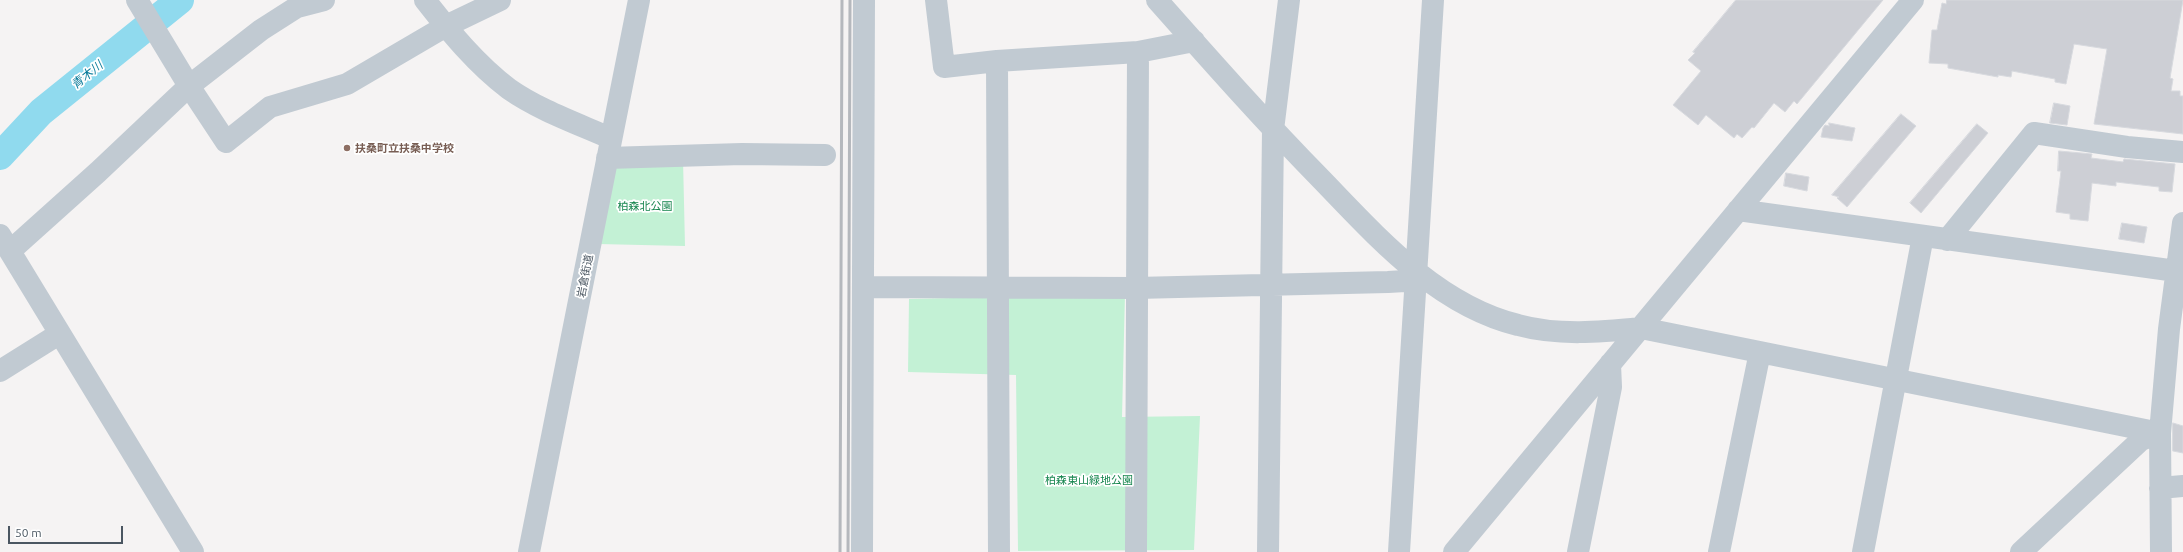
<!DOCTYPE html>
<html>
<head>
<meta charset="utf-8">
<style>
  body { margin:0 }
  #map { position:relative; width:2183px; height:552px; overflow:hidden; background:#f5f3f3; font-family:Ubuntu,sans-serif }
  canvas { display:block }
  .scale { position:absolute; left:8px; top:526px; width:115px; height:18px; box-sizing:border-box; border:2px solid #4a5661; border-top:0; padding-left:5px; font-size:12px; line-height:14px; white-space:nowrap; color:#4a5661; -webkit-text-stroke:3px #fff; paint-order:stroke }
</style>
</head>
<body>
<div id="map">
<canvas width="2183" height="552"></canvas>
<div class="scale">50 m</div>
</div>
<script>
const g = document.querySelector('canvas').getContext('2d');
g.lineJoin = 'round';
function fill(path, color) { g.fillStyle = color; g.fill(path, 'evenodd'); }
function stroke(path, color, width, dash) { g.strokeStyle = color; g.lineWidth = width; g.lineCap = dash ? 'butt' : 'round'; g.setLineDash(dash || []); g.stroke(path); }
function drawText(font, color, halo, rows, align = 'center') {
  g.font = font + ' Ubuntu,"Noto Sans JP",sans-serif'; g.lineWidth = 3.5; g.setLineDash([]); g.textBaseline = 'middle'; g.strokeStyle = halo; g.fillStyle = color; for (const [text, x, y, turn = 0] of rows) {
    g.save(); g.translate(x, y); g.rotate((+turn || 0) * Math.PI / 180); g.textAlign = isNaN(turn) ? turn : align; if (halo) g.strokeText(text, 0, 0); g.fillText(text, 0, 0); g.restore();
  }
}
fill(new Path2D(`
  M683,159L685,246L598,244L613,164Z
  M1125,294L1122,417L1200,416L1194,550L1018,551L1016,375L908,372L909,299Z`), '#c3f1d5');
stroke(new Path2D(`
  M0,156L41,112L180,0`), '#90daee', 28);
const building = new Path2D(`
  M1736,0H1883L1797,104L1794,101L1785,112L1774,103L1754,128L1752,127L1742,138L1737,134L1734,138L1706,115L1698,125L1673,105L1701,71L1688,60L1695,53L1693,52Z
  M1947,0H2183L2170,78L2173,79L2171,91H2180V96H2183V134L2094,124L2107,49L2074,44L2066,84L2055,82V79L2012,71L2011,77L1998,75V77L1948,68V64L1929,63L1932,30H1937L1942,3L1946,4Z
  M2054,103L2070,106L2067,125L2050,123Z
  M1901,114L1916,126L1847,207L1837,198L1839,197L1832,195Z
  M1829,123L1855,128L1852,141L1821,137L1823,128L1825,125L1829,126Z
  M1977,124L1988,133L1921,213L1910,203Z
  M2059,151L2092,154L2091,158L2123,162L2124,159L2175,164L2172,192L2159,191V187L2116,182V186L2092,183L2088,221L2070,219V214L2056,212L2061,171H2058Z
  M1786,173L1809,177L1807,191L1784,186Z
  M2122,223L2147,227L2144,243L2119,239Z
  M2173,423L2183,426V453L2173,451Z`);
fill(building, '#cdcfd5');
stroke(building, '#d7d9de', 1);
stroke(new Path2D(`
  M137,0L189,86L226,142L270,107L347,84L446,26L500,0
  M425,0C450,32 476,64 509,89C539,110 576,123 610,138
  M936,0L944,67L997,61
  M1157,0C1211,61 1265,122 1322,180C1378,238 1437,305 1518,325C1558,336 1601,332 1641,328L2160,433
  M607,158L742,154L825,155
  M1738,210L2176,271
  M0,235L193,552
  M1947,240L2034,133L2127,147L2183,152
  M10,251L98,172L189,86L261,30L297,7L324,0
  M863,287L1136,288L1388,282L1405,281L1417,272
  M0,371L59,334
  M2160,488L2183,486
  M529,552L639,0
  M862,552L864,0
  M999,552L997,61L1138,52L1194,41
  M1136,552L1138,52
  M1268,552L1273,130L1289,0
  M1399,552L1433,0
  M1454,552L1913,0
  M1578,552L1611,387L1610,364
  M1719,552L1760,352
  M1863,552L1923,236
  M2021,552L2141,440L2160,433
  M2161,552L2160,433L2169,329L2183,223`), '#c1cad2', 22);
stroke(new Path2D(`
  M840,552L842,0
  M848,552L850,0`), '#b5b8bd', 3);
for (const [x, y, r, color] of [
  [347,148,4,"#8d6e63"]
]) { const dot = new Path2D(); dot.arc(x, y, r, 0, 2 * Math.PI); g.fillStyle = color; g.fill(dot); stroke(dot, '#fff', 1.5); }
drawText('bold 11px', '#785e54', '#fff', [
  ["扶桑町立扶桑中学校",355,148]
], 'left');
drawText('11px', '#17864f', '#fff', [
  ["柏森北公園",645,206],
  ["柏森東山緑地公園",1089,480]
]);
drawText('11px', '#4a5661', '#fff', [
  ["岩倉街道",585,276,-79]
]);
drawText('italic 12px', '#0c7c9b', '#fff', [
  ["青木川",87,75,-39]
]);
</script>
</body>
</html>
